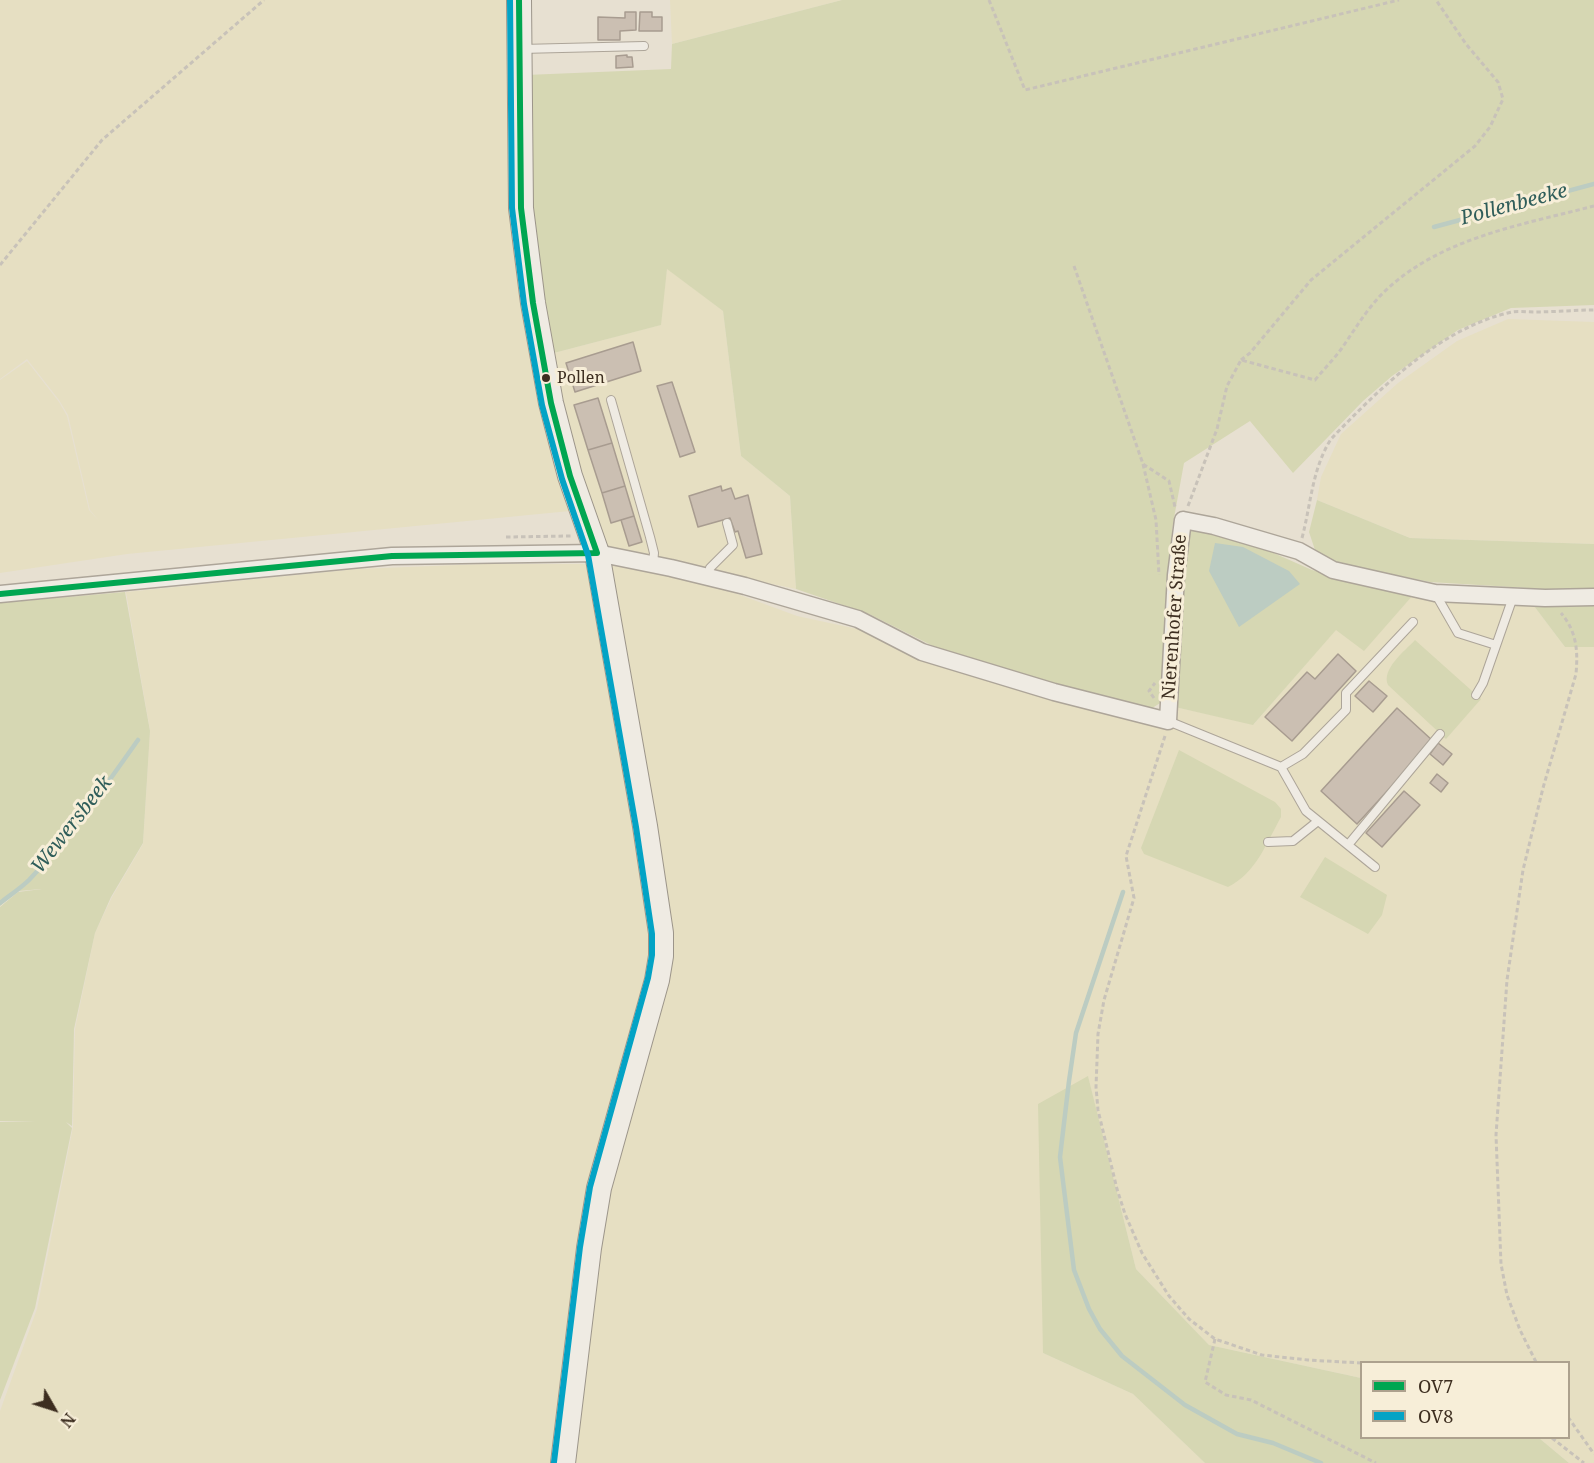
<!DOCTYPE html>
<html>
<head>
<meta charset="utf-8">
<style>
  body { margin:0 }
  #map { position:relative; width:1594px; height:1463px; overflow:hidden; background:#e7e0d1; font-family:"Noto Serif",serif }
  canvas { display:block }
  .legend { position:absolute; left:1360px; top:1361px; width:210px; height:78px; box-sizing:border-box; background:#f7eed8; border:2px solid #ada18e; margin:0; padding:8px 10px; list-style:none; font-size:18px; color:#3d2e20 }
  .legend li { display:flex; align-items:center; gap:12px; height:30px }
  .legend b { width:30px; border:2px solid #ada18e }
  .north { position:absolute; left:24px; top:1379px; width:60px; height:60px; -webkit-text-stroke:4px #f7eed8; paint-order:stroke; rotate:129deg; font-size:16px; font-weight:700; line-height:24px; text-align:center; color:#3d2e20 }
  .north::after { content:''; display:block; margin:auto; width:21px; height:27px; background:#3d2e20; clip-path:polygon(50% 0,100% 100%,50% 72%,0 100%) }
</style>
</head>
<body>
<div id="map">
<canvas width="1594" height="1463"></canvas>
<ul class="legend">
<li><b style="height:8px;background:#00a651"></b>OV7</li>
<li><b style="height:8px;background:#03a3c5"></b>OV8</li>
</ul>
<div class="north">N</div>
</div>
<script>
const g = document.querySelector('canvas').getContext('2d');
g.lineJoin = 'round';
function fill(path, color) { g.fillStyle = color; g.fill(path, 'evenodd'); }
function stroke(path, color, width, dash) { g.strokeStyle = color; g.lineWidth = width; g.lineCap = dash ? 'butt' : 'round'; g.setLineDash(dash || []); g.stroke(path); }
function drawText(font, color, halo, rows, align = 'center') {
  g.font = font + ' "Noto Serif",serif'; g.lineWidth = 6; g.setLineDash([]); g.textBaseline = 'middle'; g.strokeStyle = halo; g.fillStyle = color; for (const [text, x, y, turn = 0] of rows) {
    g.save(); g.translate(x, y); g.rotate((+turn || 0) * Math.PI / 180); g.textAlign = isNaN(turn) ? turn : align; if (halo) g.strokeText(text, 0, 0); g.fillText(text, 0, 0); g.restore();
  }
}
fill(new Path2D(`
  M0,0H514L570,511L127,554L0,573V380L27,361L59,402L67,416L89,510L99,521L90,510L68,415L59,400L27,359L0,379Z
  M670,0H842L672,44Z
  M667,268L723,311L741,456L790,496L796,589L599,548L550,354L660,325Z
  M1508,319L1594,322V544L1410,538L1317,500L1321,477L1341,434L1398,383L1457,341Z
  M605,562L694,578L797,616L862,630L926,662L1172,727L1175,707L1254,724L1336,629L1413,595L1534,606L1565,647H1594V1463H1569L1539,1438H1568V1362H1362L1361,1378L1209,1345L1136,1269L1088,1077L1043,1353L1133,1394L1205,1463H573L597,1250L624,1130L664,983Z
  M484,564H595L637,830L652,959L578,1240L557,1442L552,1463H0V1411L37,1309L73,1127L75,1029L95,933L112,897L143,844L150,730L126,592L357,569Z`), '#e6dfc2');
fill(new Path2D(`
  M842,0H1594V305L1511,308L1458,330L1392,376L1363,401L1293,473L1250,421L1184,463L1172,529L1170,618L1165,700L1149,710L983,667L931,645L869,614L796,589L790,496L741,456L723,311L667,269L661,325L550,354L527,208L526,75L671,69L672,44Z
  M1317,500L1410,538L1594,544V647H1565L1534,606L1528,588L1430,582L1318,559L1309,532Z
  M1188,526L1242,539L1312,570L1413,595L1364,651L1336,630L1253,725L1175,707L1179,613Z
  M125,592L150,731L143,843L111,897L95,933L74,1029L72,1126L66,1122L72,1128L35,1308L0,1400V1122L36,1121H0V907L18,892L42,889L18,891L0,906V603Z
  M1415,640L1481,699L1446,739L1388,685C1381,669 1405,651 1415,640Z
  M1179,750L1275,802L1281,809V817C1266,844 1256,873 1228,887L1144,854L1141,848Z
  M1325,857L1387,895L1382,915L1368,934L1300,897Z
  M1088,1076L1136,1269L1209,1345L1361,1378L1362,1438H1539L1569,1463H1205L1133,1394L1043,1353L1038,1104Z`), '#d6d7b3');
fill(new Path2D(`
  M1215,543L1243,547L1289,571L1300,584L1239,627L1209,571Z`), '#bcccc2');
stroke(new Path2D(`
  M1434,227L1594,184
  M1123,892L1076,1033L1069,1081L1060,1157L1074,1270L1089,1309L1100,1329L1122,1356L1185,1405L1237,1434L1273,1443L1321,1463
  M0,903C10,895 21,888 29,880C70,837 104,788 138,740`), '#bcccc2', 4.5);
const building = new Path2D(`
  M625,12H636V30L620,31V40H598V17L625,18Z
  M640,12H652V17H662V31H639Z
  M627,55V57H632L633,67L616,68V56Z
  M633,342L641,371L575,392L566,363Z
  M672,382L695,452L680,457L657,386Z
  M598,398L612,443L588,450L574,405Z
  M612,443L625,486L602,493L588,450Z
  M625,486L634,516L611,523L602,493Z
  M721,486L722,491L731,488L735,499L748,495L762,554L746,558L738,531L735,532L730,518L698,527L689,496Z
  M634,516L642,542L629,546L621,520Z
  M1338,654L1356,671L1292,741L1265,717L1307,672L1315,679Z
  M1369,681L1387,696L1373,712L1355,696Z
  M1397,708L1433,741L1357,824L1321,791Z
  M1438,743L1452,754L1443,765L1430,754Z
  M1437,774L1448,783L1441,792L1430,783Z
  M1404,791L1420,805L1382,847L1366,833Z`);
fill(building, '#cbbfb2');
stroke(building, '#a89c90', 1.5);
const lane = new Path2D(`
  M521,49L644,46
  M611,400L650,537L654,553L653,564
  M709,577L710,568L733,545L727,523
  M1435,593L1458,633L1496,645
  M1476,695L1483,683L1513,597
  M1168,721L1281,767L1303,754L1346,710V693L1413,622
  M1281,767L1306,811L1375,867
  M1268,842L1293,841L1318,821
  M1348,845L1440,734`);
const street = new Path2D(`
  M0,594L392,556L597,553L671,568L745,586L858,619L922,652L1054,692L1168,721L1176,575L1183,520L1214,526L1299,551L1333,570L1435,593L1545,598L1594,597`);
const secondary = new Path2D(`
  M519,0L521,208L533,303L551,403L570,476L597,553L645,826L661,933V956L657,980L599,1188L589,1248L563,1463`);
stroke(lane, '#ada599', 10);
stroke(street, '#ada599', 19);
stroke(secondary, '#9c958a', 26);
stroke(new Path2D(`
  M989,0L1025,90L1399,0
  M0,265L102,140L264,0
  M1074,266L1143,464L1169,481L1175,507
  M1241,360L1250,353L1311,280L1475,146L1490,127L1503,99L1498,82L1466,44L1436,0
  M1143,464L1156,520L1159,575
  M1188,506L1217,429L1227,386L1241,360L1315,380C1324,369 1334,359 1342,348C1355,329 1367,309 1383,293C1439,238 1521,225 1594,206
  M506,537L571,536
  M1302,538C1311,504 1312,469 1331,439C1379,389 1441,327 1512,312C1519,311 1527,312 1535,312C1554,312 1574,310 1594,310
  M1154,698L1149,691L1155,683
  M1165,736L1126,856L1134,898L1104,1000L1098,1034L1096,1087L1098,1110L1117,1189L1125,1214L1142,1253L1169,1296L1189,1319L1215,1339L1262,1355L1308,1360L1362,1363
  M1215,1339L1205,1382L1226,1395L1251,1400L1376,1463
  M1536,1362L1520,1330L1507,1295L1501,1264L1496,1135L1507,980L1523,870L1543,788L1576,674C1578,651 1577,632 1561,613
  M1568,1417L1594,1454
  M1552,1438L1584,1463`), '#c8c2b9', 3, [4.5, 3]);
stroke(lane, '#efebe3', 8);
stroke(street, '#efebe3', 16);
stroke(secondary, '#efebe3', 24);
stroke(new Path2D(`
  M519,0L521,208L533,303L551,403L570,476L597,553
  M0,594L392,556L597,553`), '#00a651', 6);
stroke(new Path2D(`
  M510,0L512,208L524,304L542,405L562,479L588,555L636,827L652,934V955L648,978L590,1187L580,1247L554,1462`), '#03a3c5', 6);
for (const [x, y, r, color] of [
  [546,378,5,"#3d2e20"]
]) { const dot = new Path2D(); dot.arc(x, y, r, 0, 2 * Math.PI); g.fillStyle = color; g.fill(dot); stroke(dot, '#f7eed8', 2); }
drawText('16px', '#3d2e20', '#f7eed8', [
  ["Pollen",557,378]
], 'left');
drawText('18px', '#3d2e20', '#f7eed8', [
  ["Nierenhofer Straße",1175,617,-86]
]);
drawText('italic 20px', '#2f5d5a', '#f7eed8', [
  ["Pollenbeeke",1514,205,-15],
  ["Wewersbeek",72,825,-52]
]);
</script>
</body>
</html>
